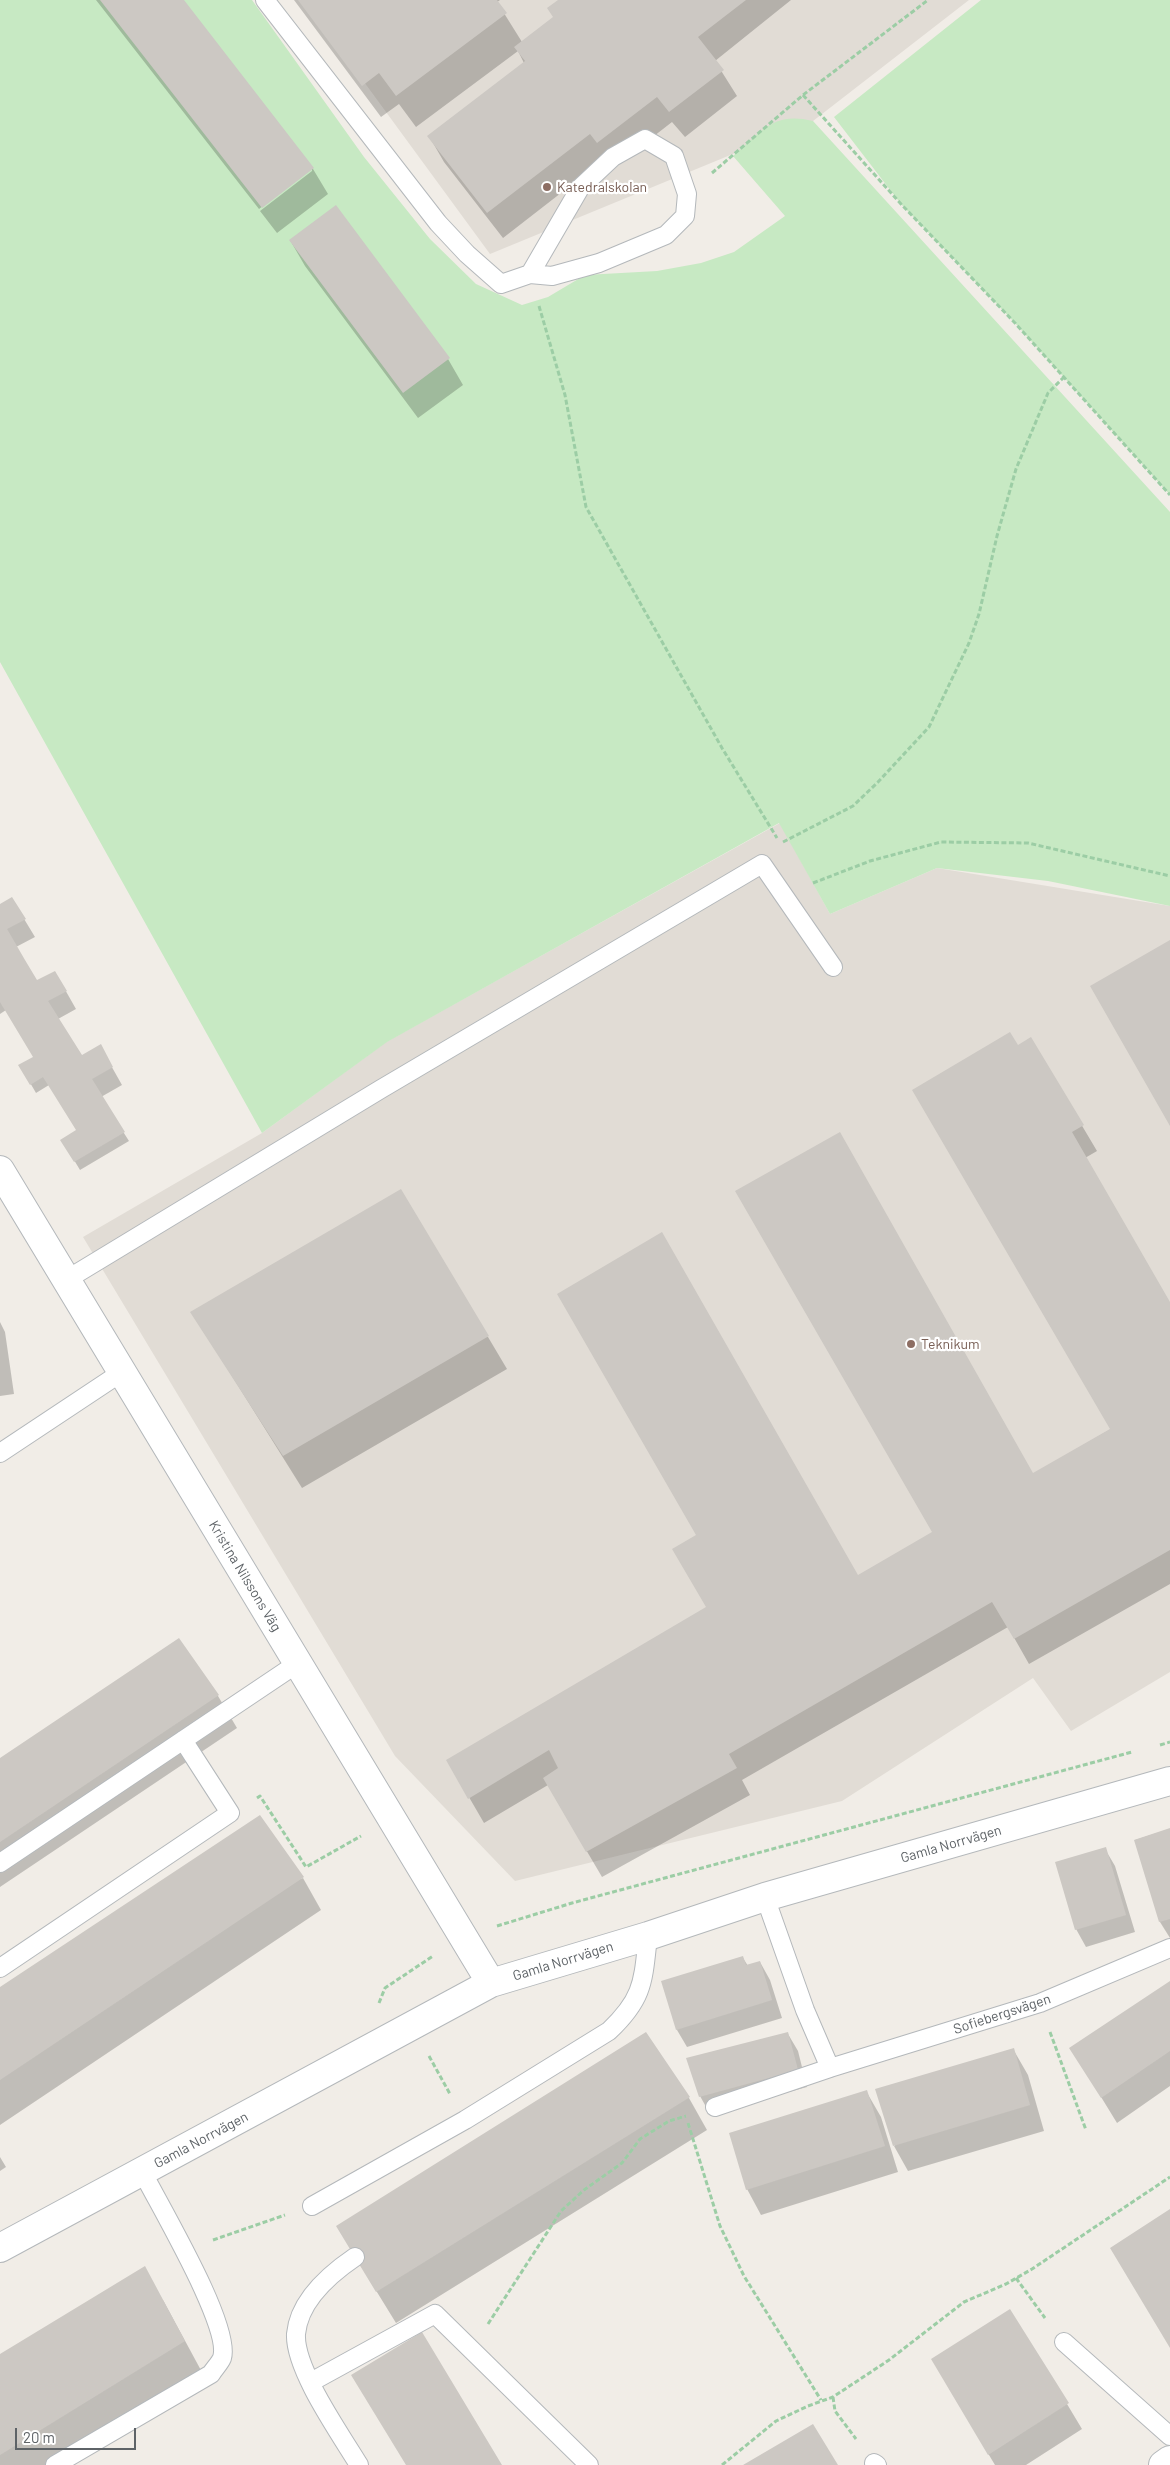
<!DOCTYPE html>
<html>
<head>
<meta charset="utf-8">
<style>
  body { margin:0 }
  #map { position:relative; width:1170px; height:2465px; overflow:hidden; background:#f1ede7; font-family:Barlow,sans-serif }
  canvas { display:block }
  .scale { position:absolute; left:15px; top:2428px; width:121px; height:22px; box-sizing:border-box; border:2px solid #5e6367; border-top:0; padding-left:6px; font-size:15px; line-height:18px; white-space:nowrap; color:#5e6367; -webkit-text-stroke:4px #fff; paint-order:stroke }
</style>
</head>
<body>
<div id="map">
<canvas width="1170" height="2465"></canvas>
<div class="scale">20 m</div>
</div>
<script>
const g = document.querySelector('canvas').getContext('2d');
g.lineJoin = 'round';
function fill(path, color) { g.fillStyle = color; g.fill(path, 'evenodd'); }
function stroke(path, color, width, dash) { g.strokeStyle = color; g.lineWidth = width; g.lineCap = dash ? 'butt' : 'round'; g.setLineDash(dash || []); g.stroke(path); }
function drawText(font, color, halo, rows, align = 'center') {
  g.font = font + ' Barlow,sans-serif'; g.lineWidth = 4.5; g.setLineDash([]); g.textBaseline = 'middle'; g.strokeStyle = halo; g.fillStyle = color; for (const [text, x, y, turn = 0] of rows) {
    g.save(); g.translate(x, y); g.rotate((+turn || 0) * Math.PI / 180); g.textAlign = isNaN(turn) ? turn : align; if (halo) g.strokeText(text, 0, 0); g.fillText(text, 0, 0); g.restore();
  }
}
fill(new Path2D(`
  M304,0H969L813,121L490,254Z
  M780,823L830,914L937,868L1170,906V1672L1071,1731L1033,1678L842,1801L515,1881L395,1756L83,1237L262,1133L386,1042Z`), '#e1dcd5');
fill(new Path2D(`
  M0,0H252L364,157L430,239L476,284L522,305L548,297L585,275L657,271L701,263L734,252L785,216L733,156C761,132 773,111 813,121L1170,512V906L1048,881L937,868L830,914L779,823L387,1042L262,1133L0,662Z
  M981,0H1170V495L1015,323L901,204L834,117Z`), '#c7e9c3');
fill(new Path2D(`
  M96,0H182L313,169L328,194L277,233L260,211L312,171V168L259,209Z
  M294,0H500L497,2L522,42L554,18L560,0H791L715,61L737,96L685,137L672,122L613,168L606,158L503,238L444,162L429,136L524,63L518,51L416,127L399,104L381,117Z
  M290,240L448,359L463,385L418,418L305,266Z
  M12,899L35,937L16,947L37,982L55,972L76,1009L58,1019L82,1056L100,1046L122,1085L101,1097L129,1141L80,1170L62,1140L78,1131L49,1085L36,1093L25,1074L35,1058L6,1010L0,1014V905Z
  M1030,1038L1097,1151L1085,1158L1170,1304V1584L1029,1664L1008,1627L742,1780L750,1795L602,1877L548,1785L484,1823L448,1761L858,1576L1111,1429L1018,1047Z
  M192,1312L488,1337L507,1369L302,1488Z
  M0,1322L5,1332L14,1394L0,1396Z
  M179,1640L218,1696L237,1728L0,1887V1760Z
  M1170,1829V1938L1160,1922L1135,1840Z
  M1105,1849L1115,1866L1135,1932L1086,1947L1076,1929Z
  M303,1878L321,1910L0,2125V1988Z
  M743,1958L748,1966L760,1962L770,1980L782,2018L687,2047L677,2030L663,1982Z
  M1170,1982V2086L1117,2123L1071,2048Z
  M645,2034L689,2098L707,2130L396,2323L356,2258Z
  M788,2034L798,2051L807,2087L710,2114L700,2096Z
  M1013,2049L1028,2075L1044,2131L908,2171L894,2146Z
  M866,2091L881,2117L898,2172L761,2215L747,2189Z
  M0,2157L6,2167L0,2171Z
  M163,2300L203,2374L55,2465H0V2355Z
  M947,2385L1067,2404L1082,2429L1026,2465H995Z`), '#0003');
fill(new Path2D(`
  M100,0H184L314,168L262,208Z
  M298,0H497L507,13L396,96L379,73L362,86Z
  M558,0H746L698,37L724,70L669,112L657,97L597,143L590,134L487,213L427,136L525,61L514,47L553,17L547,8Z
  M336,205L450,358L403,393L289,240Z
  M12,897L26,919L7,929L25,960L37,980L55,971L67,991L48,1001L82,1055L101,1044L113,1067L92,1079L125,1132L74,1162L60,1140L76,1130L43,1077L30,1085L18,1065L33,1057L0,1002V904Z
  M1170,940V1126L1090,986Z
  M1010,1032L1018,1045L1031,1037L1084,1125L1072,1132L1170,1302V1550L1014,1639L992,1602L729,1754L737,1768L586,1852L543,1778L558,1768L549,1750L468,1799L446,1760L706,1607L672,1549L696,1535L557,1294L662,1232L858,1575L932,1532L735,1191L840,1132L1033,1473L1110,1429L912,1090Z
  M401,1189L489,1336L283,1456L190,1312Z
  M179,1638L219,1695L0,1842V1758Z
  M260,1815L304,1877L0,2080V1987Z
  M1170,1828V1919L1159,1922L1134,1840Z
  M1106,1847L1126,1915L1075,1930L1055,1862Z
  M743,1956L746,1965L760,1961L772,2000L676,2030L661,1981Z
  M1170,1981V2051L1101,2098L1069,2048Z
  M646,2032L690,2097L376,2292L336,2226Z
  M788,2032L798,2070L699,2097L686,2058Z
  M1014,2048L1030,2105L893,2146L875,2089Z
  M867,2090L885,2146L746,2190L729,2133Z
  M1170,2209V2348L1110,2248Z
  M145,2266L185,2341L0,2455V2354Z
  M1010,2309L1069,2403L988,2455L931,2359Z
  M422,2332L502,2465H406L351,2375Z
  M813,2424L838,2465H743Z`), '#ccc8c3');
const service = new Path2D(`
  M265,0L438,223L467,254L501,284L530,274L552,276L599,263L666,235L685,216L687,194L674,156L645,139L613,157L580,188L530,274
  M66,1280L381,1089L762,864L833,967
  M0,1453L122,1372
  M0,1863L298,1663
  M765,1897L805,2010L830,2068
  M0,1968L230,1813L183,1740
  M715,2107L830,2068L1040,2003L1170,1948
  M312,2206L465,2120L609,2031C644,1998 643,1981 648,1936
  M355,2257C330,2274 299,2301 296,2334C294,2369 341,2435 359,2465
  M1064,2342L1170,2436
  M311,2382L435,2314L589,2465
  M874,2463L877,2465
  M55,2465L211,2374C214,2369 220,2363 222,2358C232,2327 159,2205 142,2171`);
const minor = new Path2D(`
  M0,1170L491,1983
  M0,2248L491,1983L648,1936L765,1897L1170,1781
  M1163,2465L1170,2460`);
stroke(service, '#b4b8bb', 20);
stroke(minor, '#b4b8bb', 30);
stroke(new Path2D(`
  M803,95L901,204L1015,323L1170,495
  M712,173L803,95L928,0
  M539,306L565,395L586,507L722,748L777,838
  M783,842L853,806L878,782L929,727L969,643L979,614L997,536L1016,469L1048,393L1064,377
  M813,883L870,861L941,842L1028,843L1170,876
  M1160,1745L1170,1742
  M257,1798L260,1796L306,1867L361,1836
  M497,1926L572,1903L1132,1752
  M379,2003L385,1988L433,1956
  M1050,2032L1086,2130
  M429,2056L450,2094
  M688,2123L720,2226L744,2276L821,2400
  M213,2240L285,2215
  M1016,2278L1045,2318
  M488,2324L561,2211L584,2190L622,2163L640,2139L669,2121L686,2116
  M833,2397L835,2411L856,2439
  M722,2465L776,2421L808,2406L833,2397L889,2360L964,2302L1006,2284L1032,2269L1170,2177`), '#9ccda5', 3, [5, 2.5]);
stroke(service, '#fff', 18);
stroke(minor, '#fff', 28);
for (const [x, y, r, color] of [
  [547,187,5,"#8d6e63"],
  [911,1344,5,"#8d6e63"]
]) { const dot = new Path2D(); dot.arc(x, y, r, 0, 2 * Math.PI); g.fillStyle = color; g.fill(dot); stroke(dot, '#fff', 2); }
drawText('14px', '#785e54', '#fff', [
  ["Katedralskolan",557,187],
  ["Teknikum",921,1344]
], 'left');
drawText('14px', '#5e6367', '#fff', [
  ["Kristina Nilssons Väg",245,1576,59],
  ["Gamla Norrvägen",951,1844,-16],
  ["Gamla Norrvägen",563,1961,-17],
  ["Sofiebergsvägen",1002,2014,-18],
  ["Gamla Norrvägen",201,2140,-28]
]);
</script>
</body>
</html>
